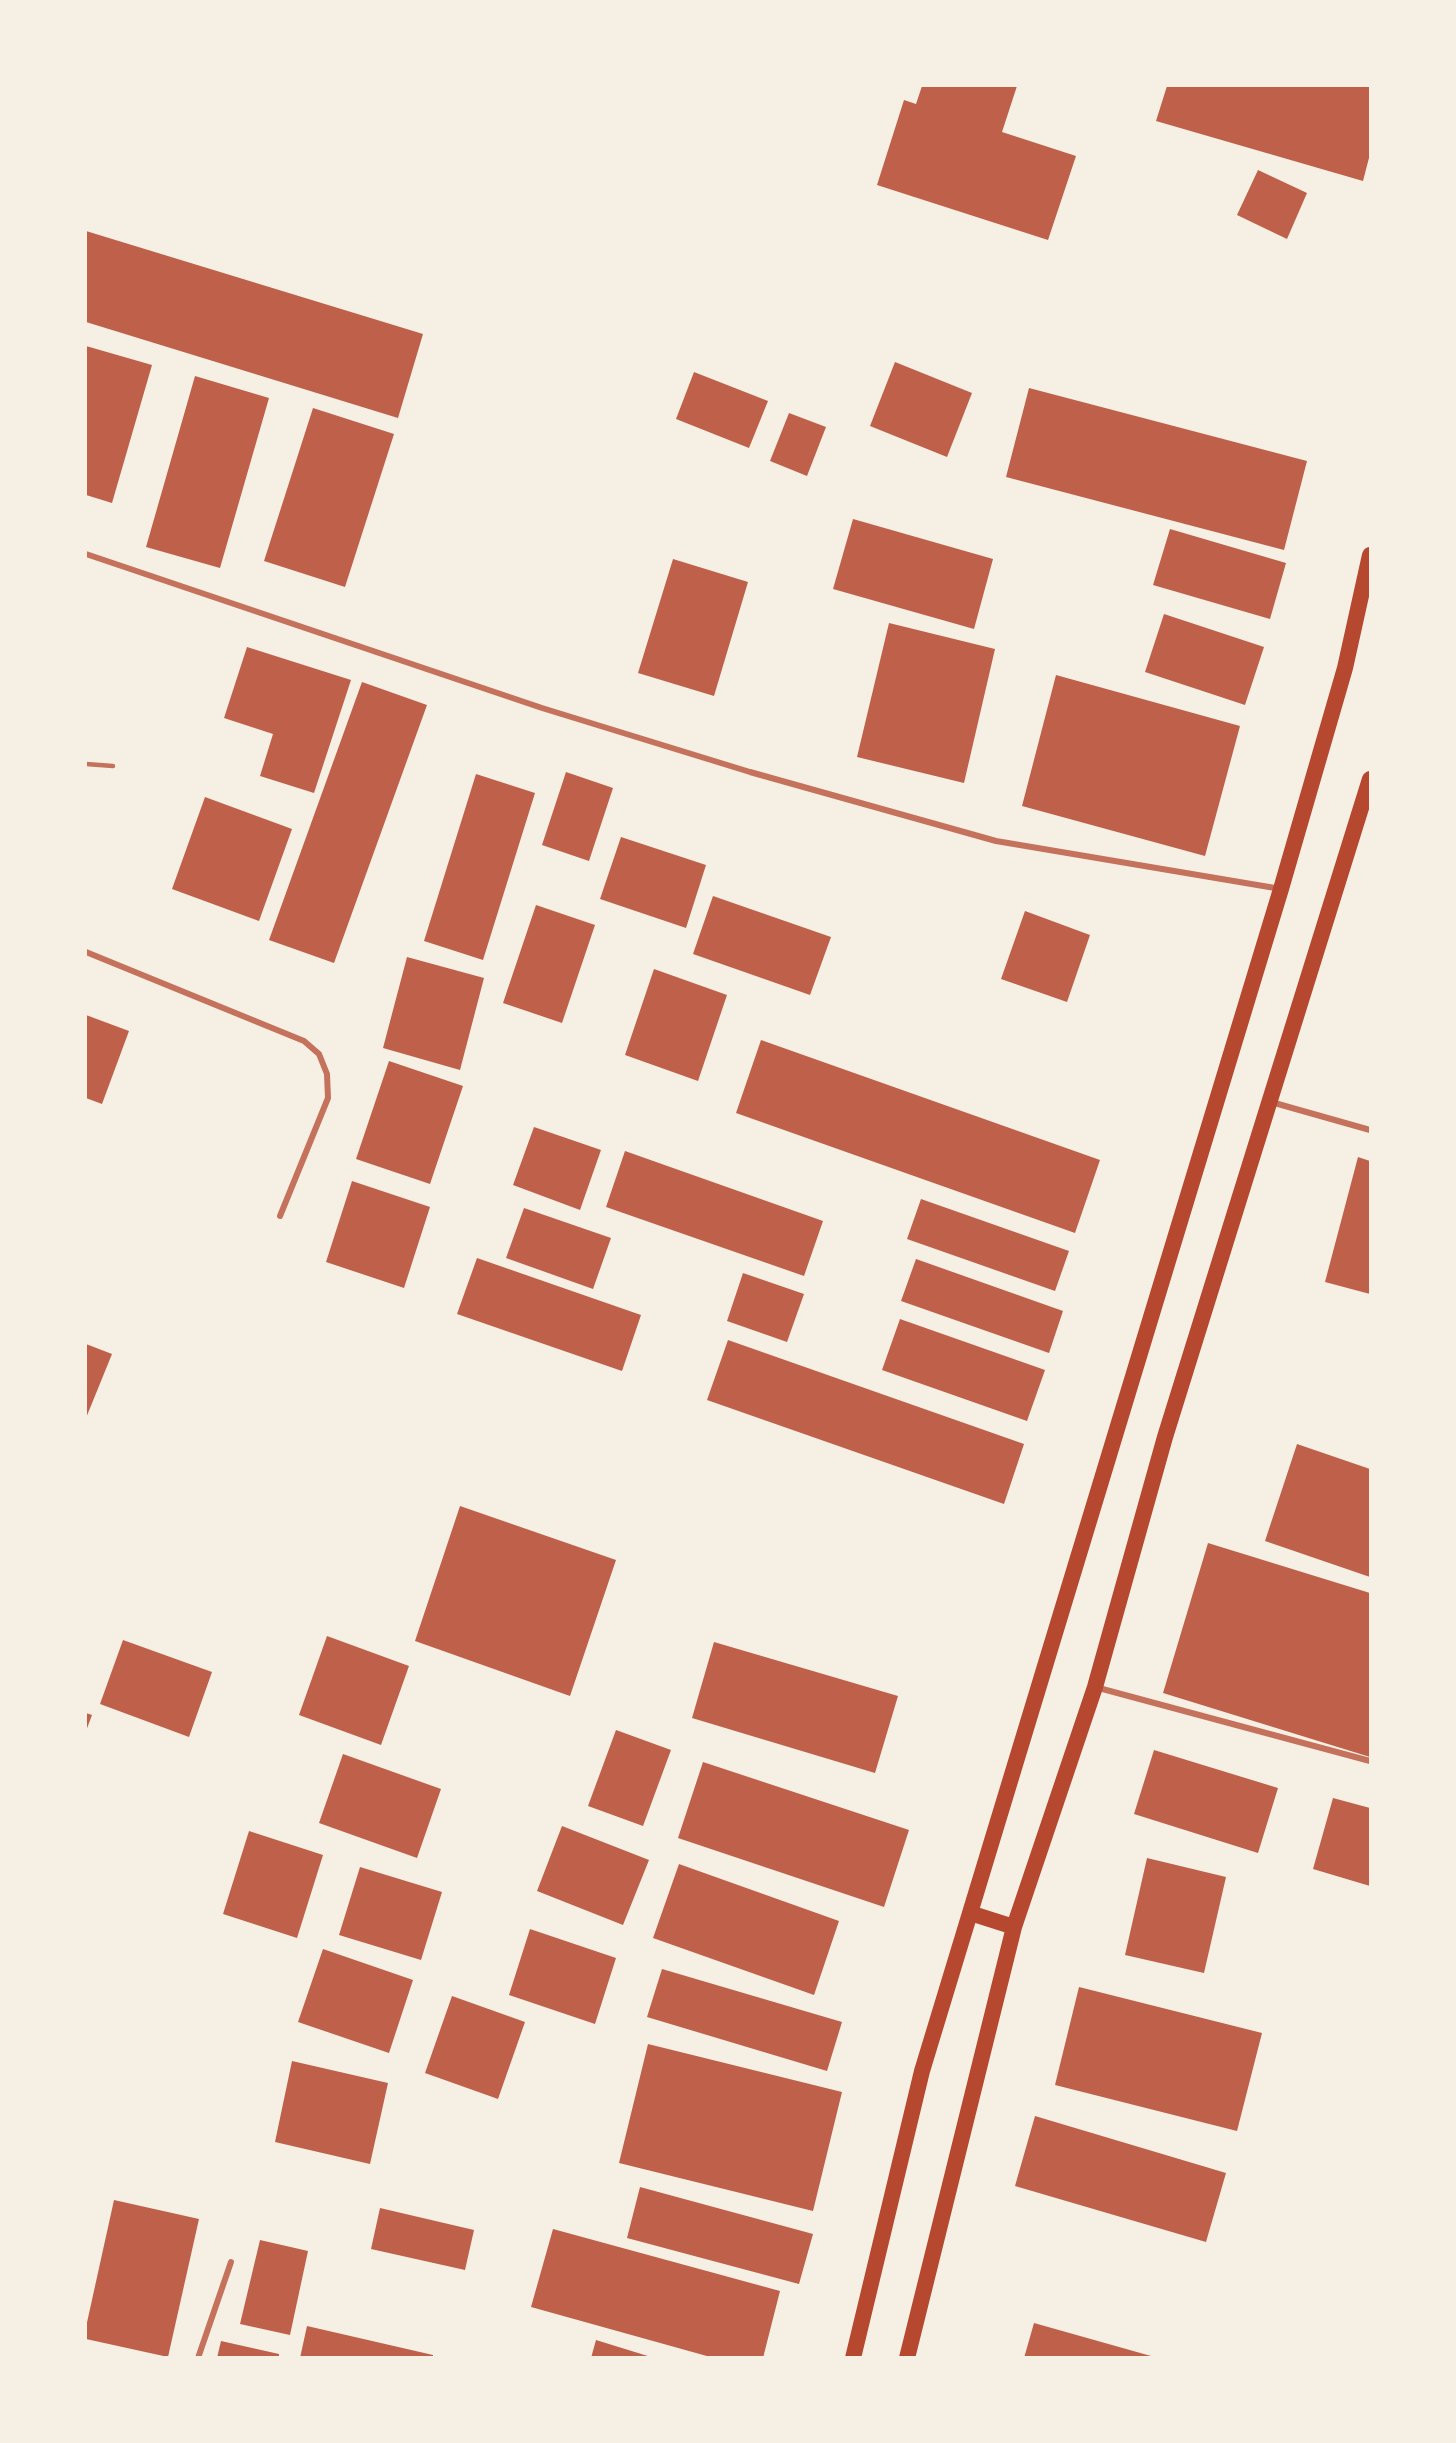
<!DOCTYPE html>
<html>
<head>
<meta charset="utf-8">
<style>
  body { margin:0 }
  #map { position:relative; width:1456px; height:2443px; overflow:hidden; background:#f6efe4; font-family:Helvetica,sans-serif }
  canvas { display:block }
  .frame { position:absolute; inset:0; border:87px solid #f6efe4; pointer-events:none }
</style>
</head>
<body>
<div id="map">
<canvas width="1456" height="2443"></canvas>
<div class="frame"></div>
</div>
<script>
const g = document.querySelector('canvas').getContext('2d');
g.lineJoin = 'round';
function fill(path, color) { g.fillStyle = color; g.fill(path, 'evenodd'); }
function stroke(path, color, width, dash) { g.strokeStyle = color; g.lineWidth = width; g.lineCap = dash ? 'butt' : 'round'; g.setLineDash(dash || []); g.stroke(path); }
fill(new Path2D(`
  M922,86H1017L1002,132L1076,156L1048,240L877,185L904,100L916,104Z
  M1167,86H1370V154L1363,181L1156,121Z
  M1258,170L1307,193L1287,239L1237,215Z
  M86,231L423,334L398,418L86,322Z
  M86,346L152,365L112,503L86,495Z
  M895,362L972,393L947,457L870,426Z
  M694,372L768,401L749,448L676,419Z
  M195,376L269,398L220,568L146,547Z
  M1029,388L1307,461L1284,550L1006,477Z
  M313,408L394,434L345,587L264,561Z
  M789,413L826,427L807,476L770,461Z
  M853,519L993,559L974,629L833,589Z
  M1170,529L1286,563L1270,619L1153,585Z
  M673,559L748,582L714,696L638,673Z
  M1164,614L1264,647L1245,705L1145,672Z
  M889,623L995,649L964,783L857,757Z
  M247,647L351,680L314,793L260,776L273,734L224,718Z
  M1056,675L1240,726L1205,856L1022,806Z
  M362,682L427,705L334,963L269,940Z
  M566,772L613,788L589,861L542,845Z
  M476,774L535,793L483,960L424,941Z
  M205,797L292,829L259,921L172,889Z
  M621,837L706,865L686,928L600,899Z
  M713,896L831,937L810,995L693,954Z
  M536,905L595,925L562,1023L503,1003Z
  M1025,911L1090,935L1067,1002L1001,979Z
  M407,957L484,978L460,1070L383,1048Z
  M654,969L727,995L698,1081L625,1055Z
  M86,1015L129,1031L102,1104L86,1098Z
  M761,1040L1100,1160L1075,1233L736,1113Z
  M389,1061L463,1086L430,1184L356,1159Z
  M534,1127L601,1150L580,1210L513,1185Z
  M625,1151L823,1221L804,1276L606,1207Z
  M1358,1157L1370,1161V1294L1325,1282Z
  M352,1181L430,1207L404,1288L326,1262Z
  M921,1199L1069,1251L1055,1291L907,1239Z
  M524,1208L611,1238L593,1289L506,1258Z
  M477,1258L641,1315L622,1371L457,1314Z
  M916,1259L1063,1311L1049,1353L901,1301Z
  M743,1273L804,1294L787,1342L727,1321Z
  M900,1319L1045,1370L1027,1421L882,1370Z
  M728,1340L1024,1444L1004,1504L707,1400Z
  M86,1344L112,1354L86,1418Z
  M1297,1444L1370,1469V1577L1265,1541Z
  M460,1506L616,1560L570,1696L415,1641Z
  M1208,1543L1370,1593V1757L1163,1693Z
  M327,1636L409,1666L381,1745L299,1715Z
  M123,1640L212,1672L189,1737L100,1704Z
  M714,1642L898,1696L875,1773L692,1718Z
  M86,1713L92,1715L86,1731Z
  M616,1730L671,1750L643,1826L588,1806Z
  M1154,1750L1278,1788L1258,1853L1134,1814Z
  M343,1754L441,1789L417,1858L319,1823Z
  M703,1762L909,1830L884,1907L678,1838Z
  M1333,1798L1370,1808V1886L1313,1869Z
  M562,1826L649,1860L623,1925L537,1891Z
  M249,1831L323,1855L297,1938L223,1914Z
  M1147,1858L1226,1877L1204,1973L1125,1955Z
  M679,1864L839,1921L814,1995L653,1938Z
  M360,1867L442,1892L421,1960L339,1935Z
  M530,1929L616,1958L595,2024L509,1995Z
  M323,1949L413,1980L389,2053L298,2022Z
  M662,1969L842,2022L827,2071L647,2017Z
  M1079,1987L1262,2033L1237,2131L1055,2085Z
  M452,1996L525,2022L498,2099L425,2073Z
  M648,2044L842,2092L813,2211L619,2163Z
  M292,2061L388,2083L370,2164L275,2142Z
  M1035,2116L1226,2173L1206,2242L1015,2186Z
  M640,2187L813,2234L799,2284L627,2238Z
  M114,2200L199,2219L168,2357L86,2339V2327Z
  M380,2208L474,2230L465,2270L371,2249Z
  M553,2229L780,2291L763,2358H714L531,2307Z
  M260,2240L308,2251L290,2335L240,2324Z
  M1034,2323L1151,2356V2358H1024Z
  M307,2326L433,2355V2358H300Z
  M596,2340L651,2357V2358H591Z
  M221,2341L279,2354V2358H217Z`), '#bf614a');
stroke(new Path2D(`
  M86,764L113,766`), '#c5725c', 4.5);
stroke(new Path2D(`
  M86,554L542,708L750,772L996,841L1281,889
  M86,952L304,1041L319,1054L327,1074L328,1098L280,1216
  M1271,1102L1370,1130
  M1095,1687L1370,1761
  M198,2358L231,2262`), '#c5725c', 6);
stroke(new Path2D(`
  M970,1913L1014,1927
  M853,2358L922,2071L1281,889L1345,668L1370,555
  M907,2358L1014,1927L1095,1687L1165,1437L1370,779`), '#b5482f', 16);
</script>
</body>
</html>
